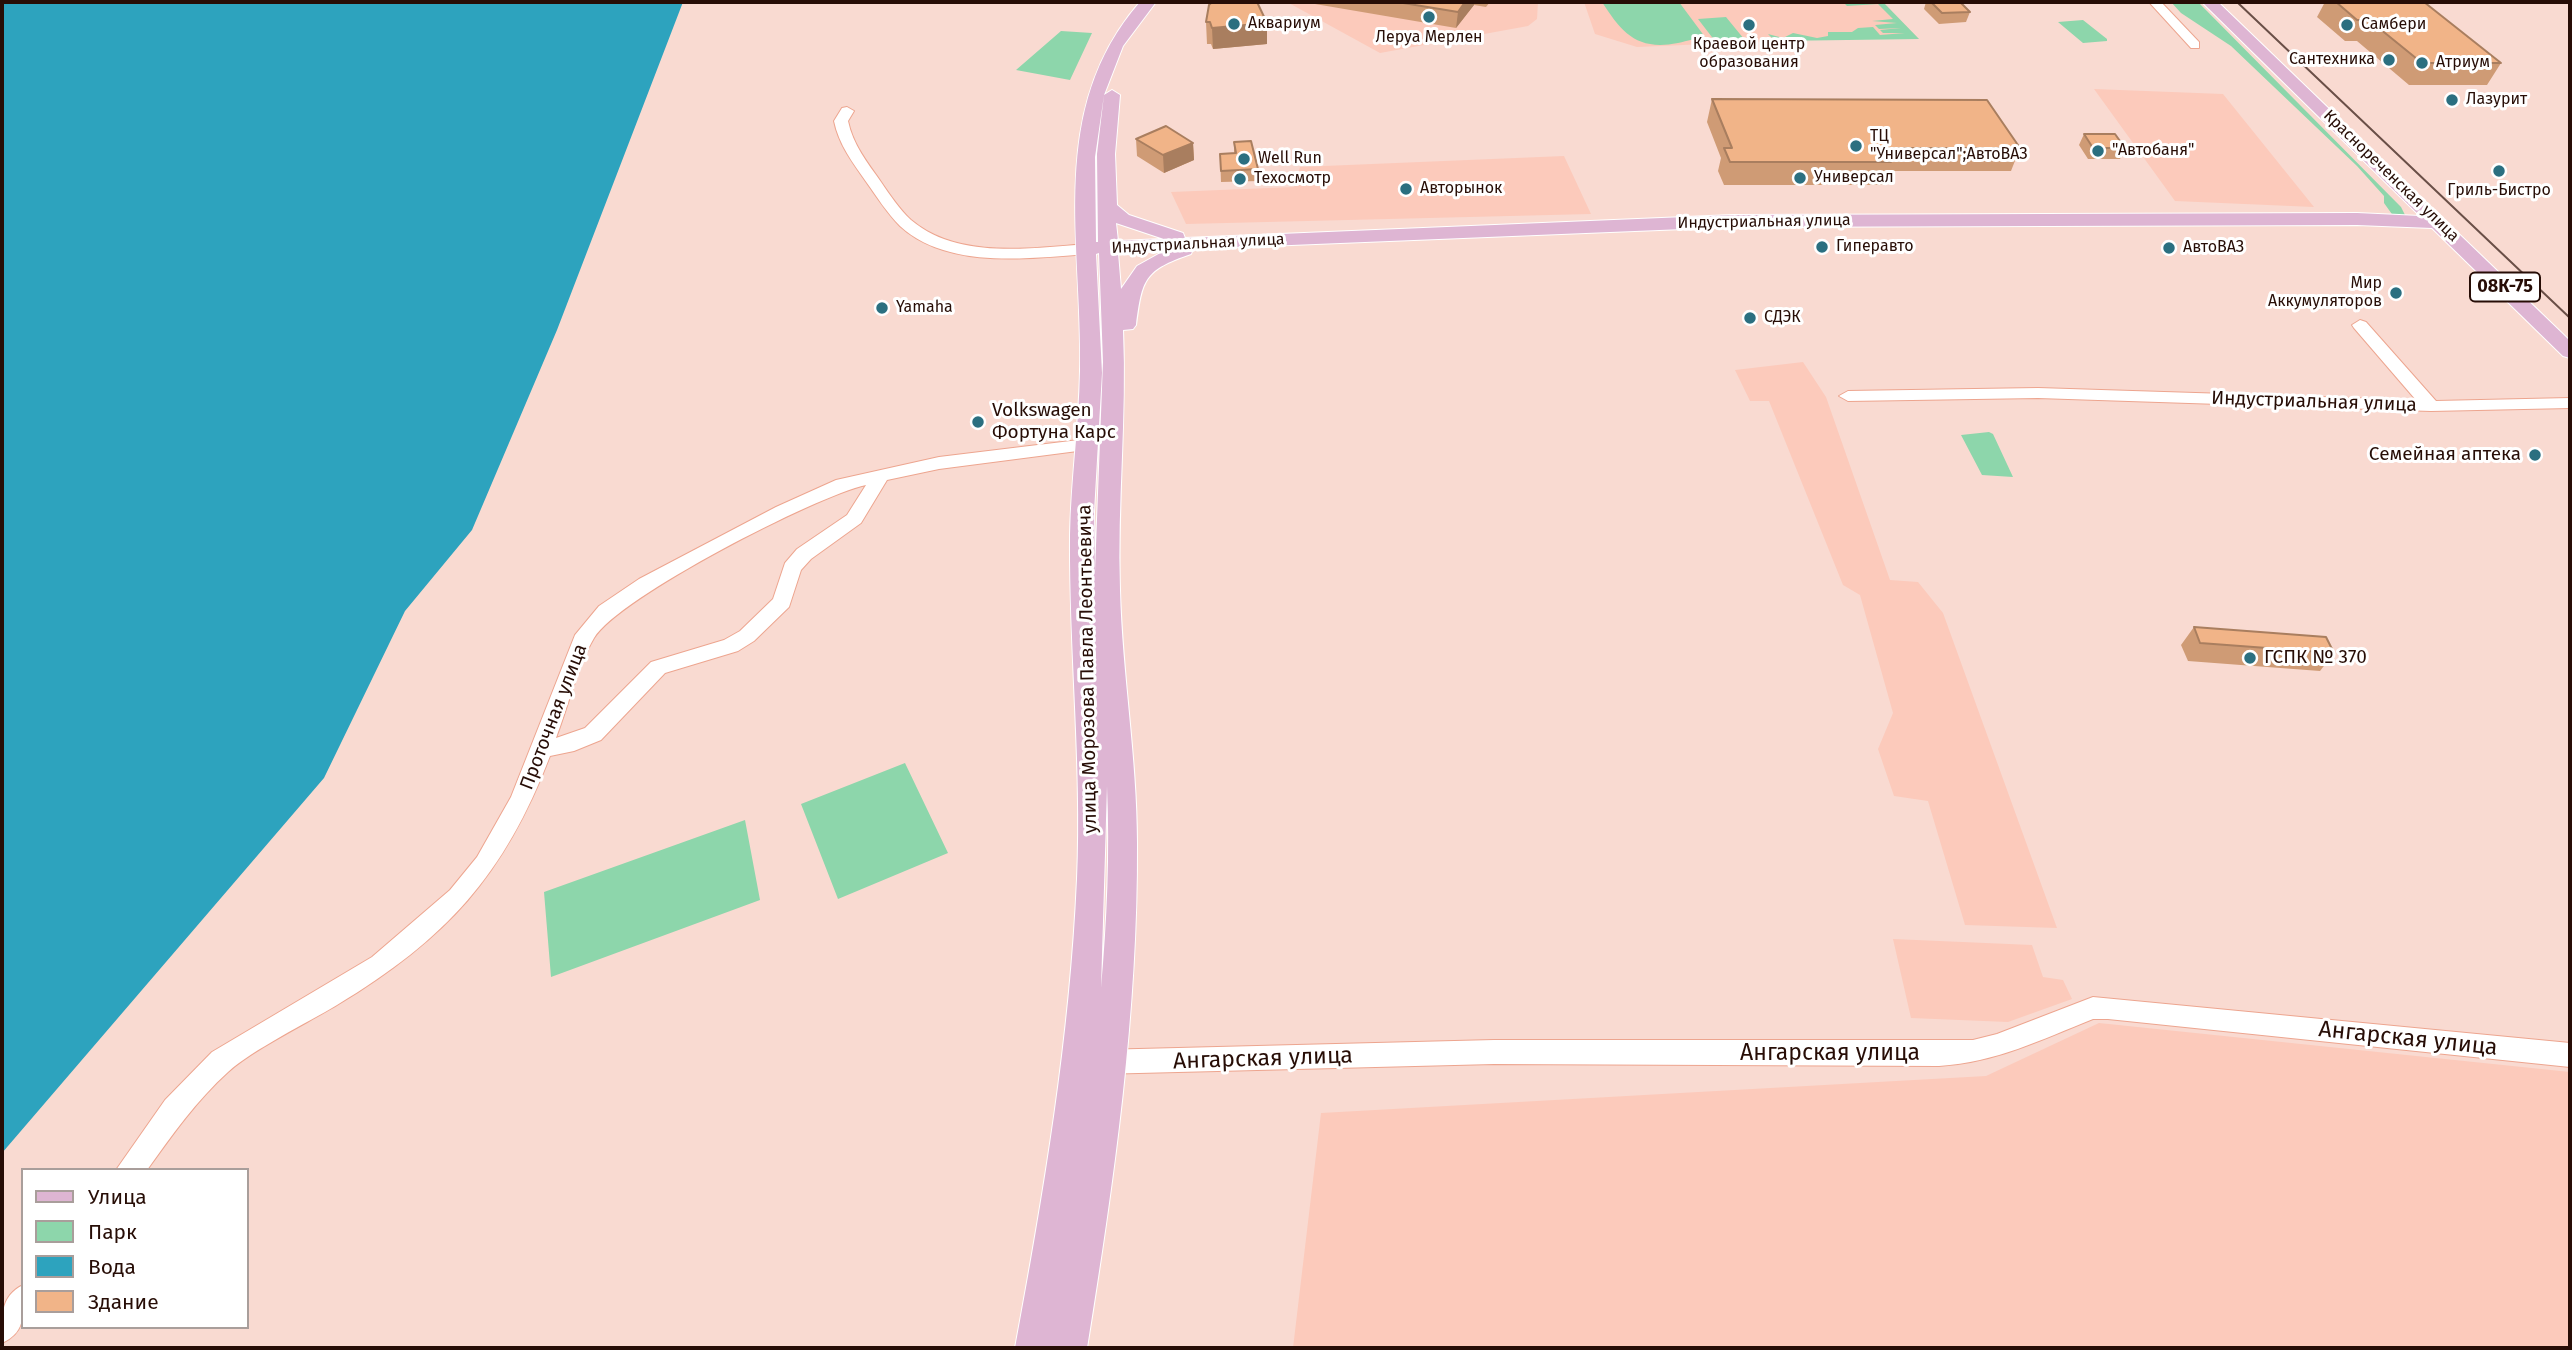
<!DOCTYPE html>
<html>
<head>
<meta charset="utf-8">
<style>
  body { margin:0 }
  #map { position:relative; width:2572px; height:1350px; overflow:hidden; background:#f9dad1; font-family:"Fira Sans",sans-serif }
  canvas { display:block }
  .frame { position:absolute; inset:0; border:4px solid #270d06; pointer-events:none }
  .legend { position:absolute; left:21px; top:1168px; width:228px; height:161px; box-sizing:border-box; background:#fff; border:2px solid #a99e9b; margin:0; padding:9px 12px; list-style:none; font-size:21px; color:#270d06 }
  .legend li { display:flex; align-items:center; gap:14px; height:35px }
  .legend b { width:35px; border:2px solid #a99e9b }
</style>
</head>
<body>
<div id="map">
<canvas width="2572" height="1350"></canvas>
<div class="frame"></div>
<ul class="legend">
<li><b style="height:9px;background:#deb5d3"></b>Улица</li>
<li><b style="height:19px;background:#8dd6ab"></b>Парк</li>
<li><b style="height:19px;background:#2da3be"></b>Вода</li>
<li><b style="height:19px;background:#f1b488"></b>Здание</li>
</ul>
</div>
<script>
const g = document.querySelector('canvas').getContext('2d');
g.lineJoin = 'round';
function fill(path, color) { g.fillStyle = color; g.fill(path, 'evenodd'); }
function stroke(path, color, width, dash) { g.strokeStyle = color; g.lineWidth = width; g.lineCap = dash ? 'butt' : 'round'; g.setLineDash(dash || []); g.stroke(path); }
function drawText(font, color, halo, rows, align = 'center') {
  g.font = font + ' "Fira Sans",sans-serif'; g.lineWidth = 6; g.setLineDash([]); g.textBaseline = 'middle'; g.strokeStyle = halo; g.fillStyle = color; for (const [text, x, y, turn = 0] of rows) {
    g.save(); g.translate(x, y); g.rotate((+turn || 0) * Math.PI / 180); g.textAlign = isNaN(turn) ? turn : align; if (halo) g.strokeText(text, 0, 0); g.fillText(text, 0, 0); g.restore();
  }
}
fill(new Path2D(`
  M1287,2H1538L1537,19L1528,26L1380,53Z
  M1584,2H1883L1919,39H1822L1637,47L1595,34Z
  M2094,89L2223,94L2314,207L2175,201Z
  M1564,156L1591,214L1186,224L1171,192L1294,187L1300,167Z
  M1803,362L1826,397L1890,580L1918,582L1943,613L2057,928L1965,925L1928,801L1894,796L1878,749L1893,713L1860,595L1843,585L1769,401H1750L1735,370Z
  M1893,939L2032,945L2043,977L2063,980L2072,999L2008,1022L1911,1018Z
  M2099,1023L2570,1072V1348H1293L1321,1113L1986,1076Z`), '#fccabb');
fill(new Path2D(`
  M1602,2H1679L1705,37C1695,38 1688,41 1678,43C1637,51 1622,33 1602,2Z
  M1843,2H1883L1919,39L1775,41L1768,34L1783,38L1793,33L1817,38L1828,36V32H1852L1858,28L1873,27L1880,35L1905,33H1883L1880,30L1901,28L1879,29L1875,25L1897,23L1872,21L1893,19L1878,4L1847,6Z
  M2171,2H2198L2401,207L2405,215L2394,217L2384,203V196L2357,166L2231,46L2181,13Z
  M1726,17L1744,39L1715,41L1698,19Z
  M2083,20L2107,39V41L2083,43L2058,22Z
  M1061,31L1092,33L1070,80L1016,70Z
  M1989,432L1993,434L2013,477L1982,475L1961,435Z
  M905,763L948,853L838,899L801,804Z
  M745,820L760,900L551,977L544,892Z`), '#8dd6ab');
fill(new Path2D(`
  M2,2H683L557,330L472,530L405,611L324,778L2,1153Z`), '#2da3be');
const minor = new Path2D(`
  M2149,2H2161L2199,42V48H2191Z
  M847,107L854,111L848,121C853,145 867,162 881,182C890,195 899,209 911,220C958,260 1031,248 1088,244L1096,249L1088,254C1029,258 948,270 900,226C887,213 877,197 867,183C853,163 839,145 834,121L842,108Z
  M2360,320L2366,322L2436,401L2570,398V408L2431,411L2038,398L1848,401L1839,396L1848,391L2038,388L2416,400L2354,328L2352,325Z
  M1087,439L1096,445L1093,449L939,469L887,480L861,523L811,559L801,570L789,607L754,641L738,651L665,673L601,740L574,751L550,756C504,876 446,939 337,1005C307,1023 252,1050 228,1072C196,1101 172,1135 147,1170H116L165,1100L212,1052L372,957L450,890L477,857L511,797L575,635L599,606L639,579L776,507L836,480L939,457ZM866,485L847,515L797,549L785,563L773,599L740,631L724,640L651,662L585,728L556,738C567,709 579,663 594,638C619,597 816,496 866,485Z
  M2093,997L2570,1043V1067L2108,1019H2093C2040,1040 1997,1062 1939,1066L1494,1064L1099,1074L1090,1071L1086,1062L1090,1053L1099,1050L1494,1040H1973L1997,1034Z
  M23,1285C23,1309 28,1332 2,1343C1,1319 0,1296 23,1285Z`);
const major = new Path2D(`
  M1140,2H1156L1123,46L1104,95L1112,90L1120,95L1115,154L1117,205L1129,215L1183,233L1185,238L1733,215L2357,213L2420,216L2202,2H2218L2570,341V358L2563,356L2432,228L2357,225L1733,227L1193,249L1191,254C1144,270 1142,279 1136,325L1133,329L1123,330C1127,417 1117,503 1120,590C1122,674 1137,758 1137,843C1138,1013 1114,1181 1087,1348H1015C1044,1192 1070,1038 1077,879C1082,764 1069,650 1070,535C1071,480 1079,426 1080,371C1083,241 1046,110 1140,2ZM1104,95L1097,154L1098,242H1096L1095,157ZM1116,223L1164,239L1118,241ZM1164,251L1137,266L1121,289L1118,253ZM1099,253L1103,362L1095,572L1094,512L1102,373L1096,254ZM1107,786C1110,853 1107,921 1101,988Z`);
stroke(minor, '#eda58f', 2);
stroke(major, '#fff', 2);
fill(minor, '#fff');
fill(major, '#deb5d3');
stroke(new Path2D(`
  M2237,2L2570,318`), '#6a4f47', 2);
fill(new Path2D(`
  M1315,2H1490L1486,7L1474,5L1456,28L1315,4Z
  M1926,2H1960L1970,12L1966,22L1939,24L1924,9Z
  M2325,2H2424L2501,63L2487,85H2409L2357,41H2345L2317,17Z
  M1206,22L1267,23V44L1213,49L1211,44H1207Z
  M1712,99L2020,148L2011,171H1888L1883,185H1724L1718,171L1721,158L1707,122Z
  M2084,134L2125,148L2120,159H2088L2079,145Z
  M1136,139L1193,143L1194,160L1164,173L1137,156Z
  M1234,142L1258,169L1259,181L1221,182L1220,154L1234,153Z
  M2194,627L2334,653L2320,671L2188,661L2181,645Z`), '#cf9b75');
fill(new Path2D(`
  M1465,2H1474V5L1456,28L1458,12Z
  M1267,23V44L1213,49L1212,28Z
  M1193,143L1194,160L1164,173L1163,155Z`), '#a97e5f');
const building = new Path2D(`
  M1212,2H1257L1267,23L1212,28L1210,22H1206L1209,5Z
  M1397,2H1465L1458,12Z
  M1931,2H1960L1970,12L1942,13Z
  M2336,2H2424L2501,63H2422L2369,20H2357Z
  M1712,99L1987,100L2020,148H1883L1891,162H1730L1724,148H1732Z
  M1166,126L1193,143L1163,155L1136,139Z
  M2084,134H2115L2125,148H2093Z
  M1251,141L1258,169L1221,171L1220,154L1236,153L1234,142Z
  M2194,627L2326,637L2334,653L2200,643Z`);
fill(building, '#f1b488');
stroke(building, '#a97e5f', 2);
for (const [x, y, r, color] of [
  [1429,17,7,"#2b6f80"],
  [1234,24,7,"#2b6f80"],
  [1749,25,7,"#2b6f80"],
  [2347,25,7,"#2b6f80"],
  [2389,60,7,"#2b6f80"],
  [2422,63,7,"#2b6f80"],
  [2452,100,7,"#2b6f80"],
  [1856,146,7,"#2b6f80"],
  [2098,151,7,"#2b6f80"],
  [1244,159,7,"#2b6f80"],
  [2499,171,7,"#2b6f80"],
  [1800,178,7,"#2b6f80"],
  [1240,179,7,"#2b6f80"],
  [1406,189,7,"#2b6f80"],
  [1822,247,7,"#2b6f80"],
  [2169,248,7,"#2b6f80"],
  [2396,293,7,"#2b6f80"],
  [882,308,7,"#2b6f80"],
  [1750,318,7,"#2b6f80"],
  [978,422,7,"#2b6f80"],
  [2535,455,7,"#2b6f80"],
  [2250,658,7,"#2b6f80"]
]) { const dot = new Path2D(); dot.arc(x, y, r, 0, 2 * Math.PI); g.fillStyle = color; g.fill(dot); stroke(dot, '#fff', 2.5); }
drawText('16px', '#270d06', '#fff', [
  ["Аквариум",1248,24],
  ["Самбери",2361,25],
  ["Леруа Мерлен",1429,38,"center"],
  ["Краевой центр",1749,45,"center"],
  ["образования",1749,63,"center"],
  ["Сантехника",2375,60,"right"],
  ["Атриум",2436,63],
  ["Лазурит",2466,100],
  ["ТЦ",1870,137],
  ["\"Универсал\";АвтоВАЗ",1870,155],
  ["\"Автобаня\"",2112,151],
  ["Well Run",1258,159],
  ["Универсал",1814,178],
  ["Техосмотр",1254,179],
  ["Авторынок",1420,189],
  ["Гриль-Бистро",2499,191,"center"],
  ["Гиперавто",1836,247],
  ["АвтоВАЗ",2183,248],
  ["Мир",2382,284,"right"],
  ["Аккумуляторов",2382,302,"right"],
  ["Yamaha",896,308],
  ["СДЭК",1764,318]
], 'left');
drawText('16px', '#270d06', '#fff', [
  ["Краснореченская улица",2391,176,44],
  ["Индустриальная улица",1764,222,-1],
  ["Индустриальная улица",1198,244,-3]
]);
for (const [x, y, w] of [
  [2505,287,70]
]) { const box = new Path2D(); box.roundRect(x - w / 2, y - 14.5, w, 29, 5); g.fillStyle = '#fff'; g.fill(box); stroke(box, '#270d06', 2); }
drawText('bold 18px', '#270d06', null, [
  ["08К-75",2505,287]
]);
drawText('19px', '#270d06', '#fff', [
  ["Индустриальная улица",2314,402,2],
  ["улица Морозова Павла Леонтьевича",1088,669,-91],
  ["Проточная улица",554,717,-69]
]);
drawText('19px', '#270d06', '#fff', [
  ["Volkswagen",992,411],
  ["Фортуна Карс",992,433],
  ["Семейная аптека",2521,455,"right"],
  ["ГСПК № 370",2264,658]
], 'left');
drawText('23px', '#270d06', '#fff', [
  ["Ангарская улица",2408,1039,6],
  ["Ангарская улица",1830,1054],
  ["Ангарская улица",1263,1059,-2]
]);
</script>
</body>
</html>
